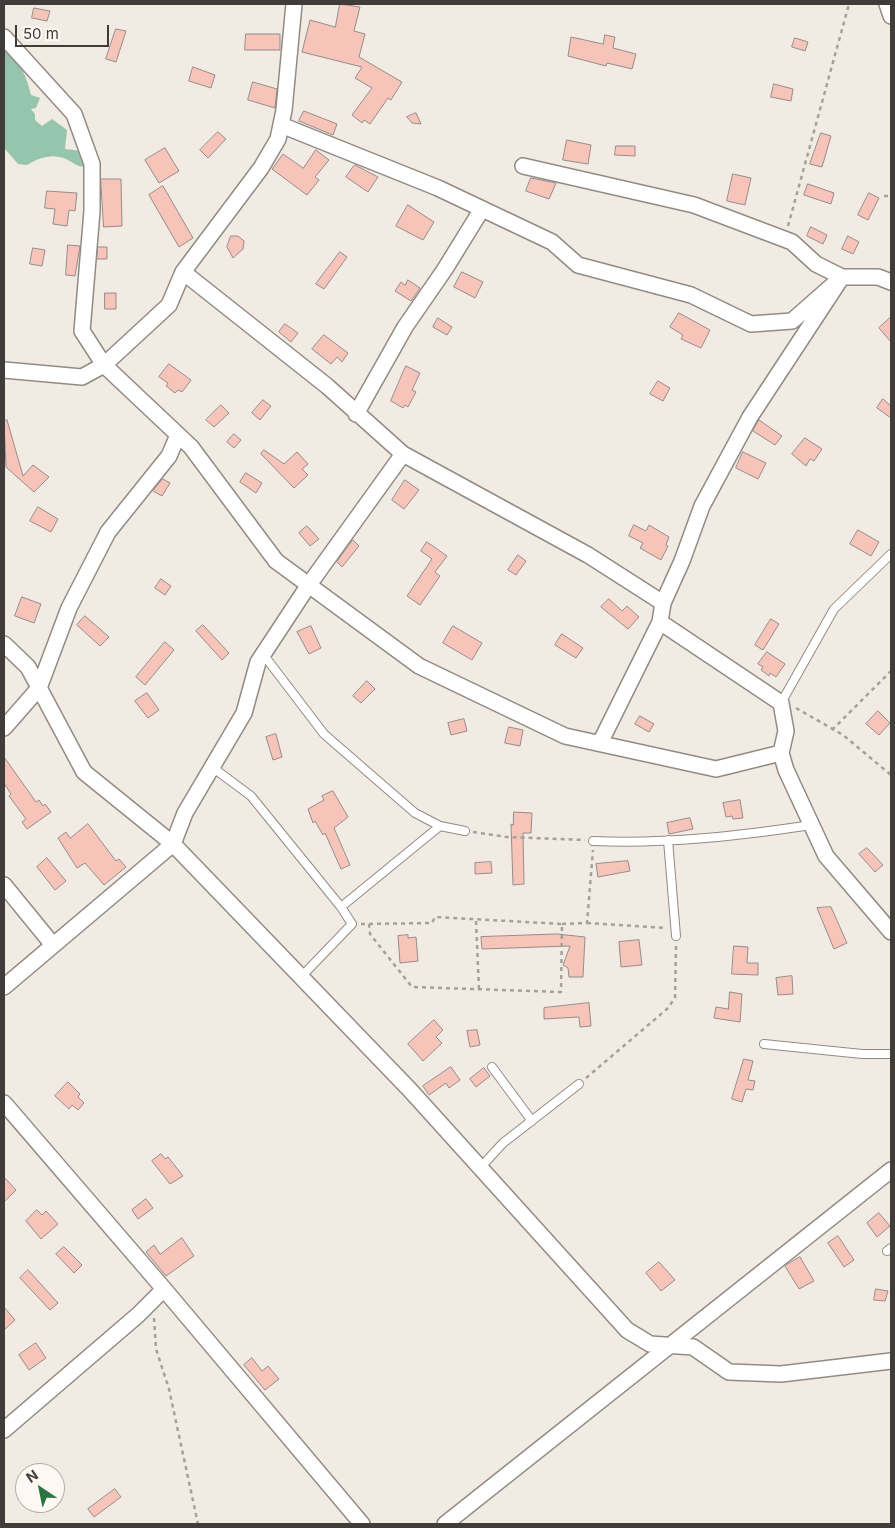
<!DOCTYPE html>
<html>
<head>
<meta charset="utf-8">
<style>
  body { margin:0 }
  #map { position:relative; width:895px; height:1528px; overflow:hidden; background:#f2ebe3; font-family:Inter,sans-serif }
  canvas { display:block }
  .frame { position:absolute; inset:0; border:5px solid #3f3c39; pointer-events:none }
  .north { position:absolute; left:15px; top:1463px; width:50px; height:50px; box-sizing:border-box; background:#fef8f2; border:1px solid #b2ada8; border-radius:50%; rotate:326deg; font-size:14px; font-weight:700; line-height:20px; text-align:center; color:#3f3c39 }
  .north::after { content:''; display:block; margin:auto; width:18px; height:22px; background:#2b7441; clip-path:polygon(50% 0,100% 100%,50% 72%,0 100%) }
  .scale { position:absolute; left:15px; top:25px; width:94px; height:22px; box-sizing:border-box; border:2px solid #3f3c39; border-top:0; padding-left:6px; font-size:15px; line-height:18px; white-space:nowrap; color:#3f3c39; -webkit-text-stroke:4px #fef8f2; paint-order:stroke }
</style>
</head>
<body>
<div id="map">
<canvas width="895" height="1528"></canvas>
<div class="frame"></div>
<div class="north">N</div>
<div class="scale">50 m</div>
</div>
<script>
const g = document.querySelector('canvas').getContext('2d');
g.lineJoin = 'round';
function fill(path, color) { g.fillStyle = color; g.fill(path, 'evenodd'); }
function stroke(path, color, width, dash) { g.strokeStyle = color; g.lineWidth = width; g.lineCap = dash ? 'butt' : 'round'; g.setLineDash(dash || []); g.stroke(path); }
fill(new Path2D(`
  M5,46C19,58 27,78 31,95L40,98L36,108L31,109L35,114V120L42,126L52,119L67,130L65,149L82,151L84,167C75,166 73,162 66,159C52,153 39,158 27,165L18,164L4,148Z`), '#96c5ad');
const building = new Path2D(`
  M340,4L360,7L354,31L365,34L359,57L402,82L391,100L388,98L370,124L364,120L362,123L352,115L372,88L355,78L362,67L302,52L310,20L335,27Z
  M34,8L50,11L47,21L32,18Z
  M116,29L126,31L116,62L106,59Z
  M246,34H280V50H245Z
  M605,35L615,37L613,48L636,54L632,69L607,63L606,66L568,56L571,37L603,44Z
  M795,38L808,42L805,51L792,47Z
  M193,67L215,75L211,88L189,81Z
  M253,82L277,89L275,108L248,100Z
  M774,84L793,89L791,101L771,97Z
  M304,111L337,124L333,135L299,121Z
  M416,113L421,124L412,123L407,117Z
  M218,132L226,139L208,158L200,150Z
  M821,133L831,136L822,167L810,164Z
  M567,140L591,145L588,164L563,160Z
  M616,146H635V156L615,155Z
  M165,148L179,171L159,183L145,160Z
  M316,150L329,160L315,177L319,180L307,195L272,169L283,154L303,168Z
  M355,165L378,177L368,192L346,177Z
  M733,174L751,178L745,205L727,201Z
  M531,178L556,183L549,199L526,191Z
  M101,179H121L122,226L104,227Z
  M808,184L834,193L831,204L804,195Z
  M163,186L193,238L179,247L149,195Z
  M47,191L77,193L75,211L69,210L67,226L53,224L55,209L45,208Z
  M869,193L879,198L868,220L858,215Z
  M408,205L434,222L423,240L396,226Z
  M811,227L827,235L823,244L807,236Z
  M231,236H238L244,241L243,249L233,258L227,247Z
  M848,236L859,242L853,254L842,249Z
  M68,245L80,246L75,276L66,275Z
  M98,247H107V259H97Z
  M33,248L45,250L42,266L30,264Z
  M340,252L347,257L324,289L316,284Z
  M462,272L483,282L475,298L454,287Z
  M408,280L420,288L411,301L395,291L401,282L405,285Z
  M105,293H116V309H105Z
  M679,313L710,330L701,348L681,339L683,335L670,327Z
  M891,317V342L879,328Z
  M438,318L452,327L447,335L433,327Z
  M285,324L298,333L291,342L279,332Z
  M324,335L348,353L342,362L337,357L331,364L312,349Z
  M169,364L191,380L182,392L178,390L175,393L166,386L168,383L159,377Z
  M406,366L420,373L412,390L416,392L408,407L405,405L403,408L391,401Z
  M658,381L670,388L663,401L650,394Z
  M883,399L891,406V418L877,408Z
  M263,400L271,406L260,420L252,413Z
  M221,405L229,413L214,427L206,420Z
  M7,420L23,476L33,465L49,477L34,492L6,467L4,421Z
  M759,420L782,436L775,445L753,431Z
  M234,434L241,440L234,448L227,442Z
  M805,438L822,449L814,461L810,459L806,466L792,454Z
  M264,450L284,464L297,452L308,464L302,469L308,475L294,488L261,454Z
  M743,452L766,463L758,479L736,468Z
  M246,473L262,483L256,493L240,482Z
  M163,479L170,483L162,496L153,491Z
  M405,480L419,490L404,509L392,500Z
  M38,507L58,519L51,532L30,521Z
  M634,525L646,531L649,525L669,537L666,545L668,546L661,560L640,548L643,543L629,536Z
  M307,526L319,539L310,546L299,533Z
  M858,530L879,542L871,556L850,544Z
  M353,540L359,546L342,567L337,562Z
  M427,542L447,556L435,572L440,576L420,605L407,596L432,559L421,551Z
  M518,555L526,561L516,575L508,570Z
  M161,579L171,586L165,595L155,588Z
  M22,597L41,604L34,623L15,616Z
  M609,599L622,611L627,606L639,617L628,629L601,607Z
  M85,616L109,637L100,646L77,625Z
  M771,619L779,624L763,650L755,645Z
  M203,625L229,653L222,660L196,631Z
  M311,626L321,648L309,654L297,632Z
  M453,626L482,643L472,660L443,643Z
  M562,634L583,648L576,658L555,645Z
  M165,642L174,650L145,685L136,677Z
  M767,652L785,664L776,677L770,673L769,676L761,670L763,667L758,664Z
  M367,681L375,689L361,703L353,696Z
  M147,693L159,710L148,718L135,701Z
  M878,711L890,723L879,735L866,724Z
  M640,716L654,724L649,732L635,724Z
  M464,719L467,731L451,735L448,723Z
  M509,727L523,730L520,746L505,743Z
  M276,734L282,757L273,760L266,737Z
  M4,757L36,802L39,800L43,806L45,804L51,812L27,829L22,822L26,819L9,796L11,794L4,783Z
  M333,791L348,817L334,828L350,865L341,869L325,833L323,835L315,821L313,823L308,809L324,800L322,796Z
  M740,800L743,818L733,819L732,816L726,817L723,803Z
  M514,812L532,813L531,833H523L524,884L513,885L511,824L513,825Z
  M690,818L693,829L669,834L667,823Z
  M88,824L116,861L119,859L126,867L104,885L85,863L77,868L58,838L66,832L70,838Z
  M867,848L883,865L875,872L859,854Z
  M47,858L66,881L55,890L37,867Z
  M628,861L630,871L598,877L596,864Z
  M491,862L492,873L475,874V863Z
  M831,907L847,943L834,949L817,908Z
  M557,934L585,937L583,977H569L568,968L563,965L570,946L482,949L481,937Z
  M408,935V938L416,937L418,961L400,963L398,936Z
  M639,940L642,965L621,967L619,942Z
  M734,946L748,947L747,963H758V975L732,974Z
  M792,976L793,994L778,995L776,978Z
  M730,992L742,994L740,1022L714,1018L716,1007L728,1009Z
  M589,1003L591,1026L580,1027L579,1017L544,1019V1008Z
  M434,1020L443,1030L436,1037L442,1043L423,1061L408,1044Z
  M477,1030L480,1045L470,1047L467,1031Z
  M744,1059L753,1061L748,1080L755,1081L753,1090L746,1089L742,1102L732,1099Z
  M451,1067L460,1080L449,1088L446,1083L429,1095L423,1086Z
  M484,1068L490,1076L476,1087L470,1079Z
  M68,1082L80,1094L78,1097L84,1103L78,1110L72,1105L69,1109L55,1096Z
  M161,1154L165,1159L168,1157L183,1176L170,1184L152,1161Z
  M4,1177L16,1190L4,1202Z
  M146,1199L153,1208L138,1219L132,1210Z
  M37,1210L42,1215L46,1211L58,1224L41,1239L26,1221Z
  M879,1213L890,1226L877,1237L867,1223Z
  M838,1236L854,1260L844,1267L828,1243Z
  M182,1238L194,1256L166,1276L146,1252L154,1245L160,1254Z
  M64,1247L82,1265L74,1273L56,1254Z
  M800,1257L814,1281L799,1289L785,1266Z
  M659,1262L675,1280L661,1291L646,1273Z
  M28,1270L58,1303L50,1310L20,1278Z
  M876,1289L888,1291L885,1301L874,1300Z
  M4,1307L15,1320L4,1330Z
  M36,1343L46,1358L29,1370L19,1355Z
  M252,1358L262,1371L268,1366L279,1379L265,1390L244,1365Z
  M115,1489L121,1497L94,1517L88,1509Z`);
fill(building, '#f6c4b8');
stroke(building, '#968c8a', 1);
const lane = new Path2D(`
  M263,654L324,734L415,813L440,826L465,831
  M781,703L834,609L891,554
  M212,767L251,796L341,907
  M668,840L676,936
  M593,841C667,844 739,836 811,825
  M301,977L352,924L341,907L440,826
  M764,1044L862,1054H891
  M492,1067L532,1121
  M480,1168L503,1143L579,1084
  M887,1251L891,1248`);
const street = new Path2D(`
  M887,4L891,16
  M4,37L74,114L92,164V211L82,331L104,365L191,447L276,561L419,666L565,736L716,769L781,753
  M281,125L438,188L552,242L578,265L691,295L751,324L792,321L842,277H878L891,282
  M523,166L694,205L792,242L816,264L842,277L750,417L702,506L682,561L663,603L660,622L600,743
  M183,272L327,386L403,454L588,555L663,603
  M4,370L82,377L104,365L169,305L183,272L261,168L278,139L284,110L294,4
  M356,414L405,327L445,269L482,209
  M660,622L781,703L786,731L781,753L786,770L826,856L891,932
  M4,644L28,667L84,772L173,844L410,1090L627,1330L650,1344L693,1347L729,1372L781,1374L891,1361
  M4,728L39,688L69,608L108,532L169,456L178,435
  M4,885L53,945
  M4,987L173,844L185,813L244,713L258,662L308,586L403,454
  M4,1103L164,1289L362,1524
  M4,1430L138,1315L164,1289
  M445,1524L891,1170`);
stroke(lane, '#928b84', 10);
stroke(street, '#928b84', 18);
stroke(new Path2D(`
  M884,196H891
  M788,226L849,4
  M796,708L843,735L891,775
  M832,730L891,671
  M473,832L507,837L585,840
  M476,921L479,989
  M587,923L666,928
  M361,924L432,923L435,917L562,924L561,992L412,987L370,934L369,924
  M562,924L587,923L593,850
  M586,1078L667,1009L675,998L676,946
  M154,1318L156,1349L169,1389L198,1524`), '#a6a09a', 2.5, [4, 4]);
stroke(lane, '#fff', 8);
stroke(street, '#fff', 15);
</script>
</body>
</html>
